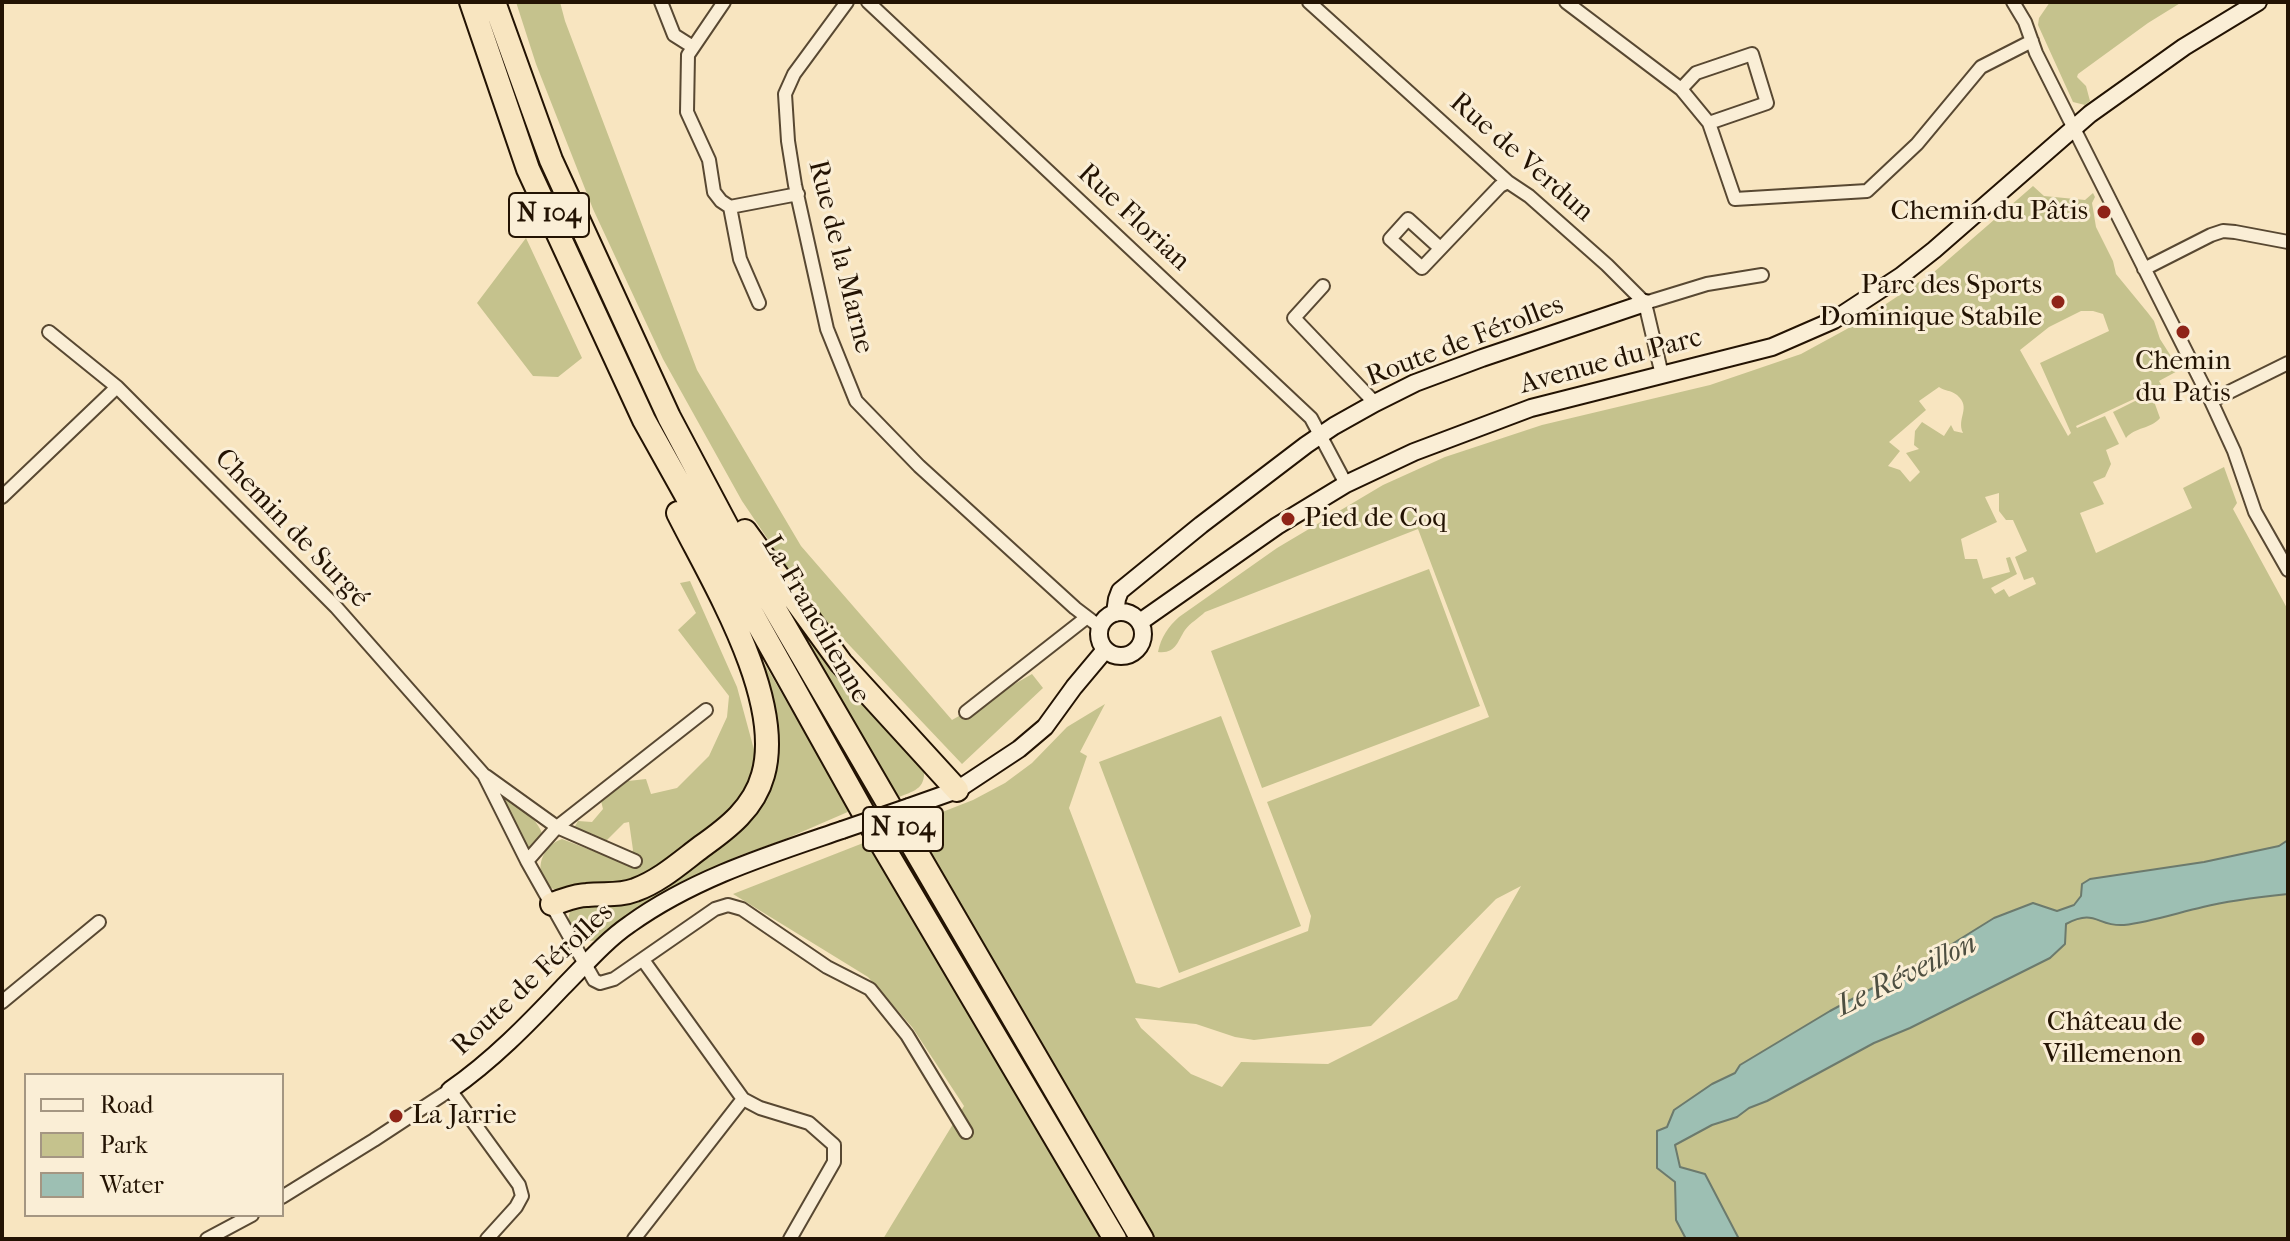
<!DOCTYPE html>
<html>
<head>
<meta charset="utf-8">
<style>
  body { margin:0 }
  #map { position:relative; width:2290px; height:1241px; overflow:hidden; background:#f8e5c0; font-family:"IM FELL French Canon",serif }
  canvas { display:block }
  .frame { position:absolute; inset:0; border:4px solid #231303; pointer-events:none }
  .legend { position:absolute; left:24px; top:1073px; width:260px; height:144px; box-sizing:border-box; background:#faeed6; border:2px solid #a49682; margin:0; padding:10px 14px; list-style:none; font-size:24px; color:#231303 }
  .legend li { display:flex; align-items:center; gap:16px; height:40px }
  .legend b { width:40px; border:2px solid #a49682 }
</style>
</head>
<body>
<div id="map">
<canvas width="2290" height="1241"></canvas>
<div class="frame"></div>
<ul class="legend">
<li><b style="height:10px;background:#faeed6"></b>Road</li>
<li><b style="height:22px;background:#c5c28d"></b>Park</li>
<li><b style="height:22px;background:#9dbfb3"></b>Water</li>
</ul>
</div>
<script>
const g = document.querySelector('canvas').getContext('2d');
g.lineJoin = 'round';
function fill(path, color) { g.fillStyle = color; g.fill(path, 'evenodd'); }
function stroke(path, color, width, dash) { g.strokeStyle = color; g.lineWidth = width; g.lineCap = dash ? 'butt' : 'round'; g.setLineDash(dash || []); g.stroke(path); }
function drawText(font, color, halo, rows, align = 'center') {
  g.font = font + ' "IM FELL French Canon",serif'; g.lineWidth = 6; g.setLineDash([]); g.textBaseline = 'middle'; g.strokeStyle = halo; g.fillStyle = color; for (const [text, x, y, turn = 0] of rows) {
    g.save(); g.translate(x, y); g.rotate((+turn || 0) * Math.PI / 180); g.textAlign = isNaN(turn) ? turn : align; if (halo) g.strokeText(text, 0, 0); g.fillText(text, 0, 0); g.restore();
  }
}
fill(new Path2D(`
  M516,2H560L565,21L697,370L801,546L952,720L1032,674L1043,688L962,764L815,609L742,501L663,359L593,209L536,64Z
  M2050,2H2182L2148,23L2078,74L2077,77L2086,86L2090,101L2085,105L2073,102L2038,25L2039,18Z
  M2033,186L2044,196L2085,200L2093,193L2095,197L2092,203L2096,227L2113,261L2116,274L2148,313L2154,321L2160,339L2174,361L2181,364L2183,368L2159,381L2162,386L2076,426L2077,428L2105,416L2119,444L2106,450L2111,464L2105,477L2093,482L2104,504L2080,513L2096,553L2192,508L2183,488L2224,467L2237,503L2233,509L2288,610V1239H883L964,1106L912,1027L868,977L733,894L973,800L1005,783L1032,763L1067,727L1105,704L1080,752L1087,756L1069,808L1136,983L1159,988L1308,931L1311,916L1267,802L1489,717L1418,529L1205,612C1199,618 1190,623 1185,630C1177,642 1176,654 1158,652C1161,637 1168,627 1179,617L1277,548L1383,485L1445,457L1542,425L1710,385L1801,354L1856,324L1934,272ZM2081,311H2093L2103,314L2109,331L2040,363L2071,433L2068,436L2020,350L2049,327ZM1939,387C1944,391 1951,390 1957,395C1972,408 1956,418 1963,433L1954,431L1951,425L1944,436L1922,422L1915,431L1914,445L1919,449L1906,453L1920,472L1910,482L1900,470L1888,466L1900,451L1889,442L1926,410L1919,401ZM1999,493V511L2006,520H2013L2027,551L2015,557L2024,580L2033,577L2036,584L2009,597L2004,589L1995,594L1991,588L2017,574L2010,557L2006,558L2010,572L1983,579L1977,559H1965L1961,539L1997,522L1985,497ZM1521,886L1457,999L1328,1064L1241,1062L1222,1087L1191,1074L1141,1028L1135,1018L1196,1024L1235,1037L1254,1040L1371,1026L1496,899Z
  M526,238L582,358L558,377L533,376L477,303Z
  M2151,393L2160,418C2151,429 2135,427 2126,438L2113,412Z
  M1429,569L1480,706L1262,788L1211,651Z
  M690,581L737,687L756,757L752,779L745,799L661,867L634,882L564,892C531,888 535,848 562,839L627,864L633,850L629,822L624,823L605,842L574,828L578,821L592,822L603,809L601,801L628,781L646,779L651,794L677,788L709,756L727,717L729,696L678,630L696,613L680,583Z
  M782,595L924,766C926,788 917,790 899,797L872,754Z
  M756,649L850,811L783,840L738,856L690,879L599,940C580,943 578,937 568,921L571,905L621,899L759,799Z
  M1221,716L1301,926L1179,973L1099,762Z
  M506,800C521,807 538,819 543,836L529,848L522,843L502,805Z`), '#c5c28d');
const water = new Path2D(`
  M2288,840V894C2259,897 2231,900 2203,907C2177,913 2150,922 2124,925C2097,927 2096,908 2066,924L2065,944L2050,958L1910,1028L1874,1043L1767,1101L1749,1108L1737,1117L1712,1125L1675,1145L1680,1167L1705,1174L1739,1239H1686L1676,1220L1675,1182L1657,1168V1131L1667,1127L1674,1110L1712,1084L1735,1073L1740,1065L1830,1011L1936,954L1994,918L2033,903L2057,911L2074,905L2081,896L2082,884L2090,879L2204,862L2279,846Z`);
fill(water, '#9dbfb3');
stroke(water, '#6c7a6d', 2);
const street = new Path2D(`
  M661,2L674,35L693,47
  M724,2L688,55L687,112L709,160L714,192L721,201L730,207L798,194
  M847,2L794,74L785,94L788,141L795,185L827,329L856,401L919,466L1075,608L1100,627
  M868,2L1311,418L1346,484
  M1309,2L1508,182L1529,196L1607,265L1645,303L1662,375
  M1566,2L1681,89L1709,123L1735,199L1867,191L1917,144L1981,67L2032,41
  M2013,2L2025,22L2036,53L2211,401L2234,451L2255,512L2288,570
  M1681,89L1696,73L1752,54L1767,103L1709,123
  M730,207L740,259L759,303
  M1440,248L1408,219L1390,239L1422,268L1500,186L1508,182
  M2144,269L2211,235L2223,231L2235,232L2288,242
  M1323,286L1294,318L1375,403
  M1645,303L1707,284L1762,275
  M49,332L117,387L336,607L484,775L527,861L594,980L600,983L614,979L715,909L728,905L742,909L827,967L870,989L907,1035L966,1132
  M2211,401L2288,363
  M2,497L117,387
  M966,712L1086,618
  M486,776L557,827L635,861
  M527,861L557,827L706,710
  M643,960L743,1099L760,1108L809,1123L834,1145V1162L790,1239
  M2,1002L99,922
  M282,1197L374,1140L450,1090L519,1185L522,1196L516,1207L487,1239
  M207,1239L252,1215
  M634,1239L743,1099`);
const secondary = new Path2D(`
  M1099 634a22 22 0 1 1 44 0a22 22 0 1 1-44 0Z
  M1115,613L1117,599L1120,591L1201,525L1306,445L1334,426L1375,403L1415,383L1482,358L1645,303
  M1140,622L1277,526L1346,484L1414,452L1531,408L1772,347L1834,320L1901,276L1934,250L2090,114L2184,47L2258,2
  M909,807L957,790L1019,749L1045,727L1074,687L1105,650
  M450,1090C492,1061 528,1024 563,987C584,966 605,941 630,924C694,878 769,855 842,830`);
const highway = new Path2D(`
  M471,2L528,169L644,420L868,821L1115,1239
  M494,2L551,160L669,417L730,532L1142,1239
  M745,531L841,663L957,790
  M552,904C563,901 575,895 587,895C603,893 620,896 635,890C660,881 681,862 701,847C728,828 754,808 763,775C785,698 712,581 678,513`);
stroke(street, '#584832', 16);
stroke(secondary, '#231303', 20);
stroke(highway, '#231303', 26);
stroke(street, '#faeed6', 12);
stroke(secondary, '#faeed6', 16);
stroke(highway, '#f8e5c0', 22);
const secondaryBridge = new Path2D(`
  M842,830L909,807`);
stroke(secondaryBridge, '#231303', 20, []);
stroke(secondaryBridge, '#faeed6', 16);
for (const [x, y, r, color] of [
  [2104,212,8,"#8f2418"],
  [2058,302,8,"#8f2418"],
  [2183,332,8,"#8f2418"],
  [1288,519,8,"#8f2418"],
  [2198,1039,8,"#8f2418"],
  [396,1116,8,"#8f2418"]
]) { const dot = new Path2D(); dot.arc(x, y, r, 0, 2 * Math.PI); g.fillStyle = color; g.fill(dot); stroke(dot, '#faeed6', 3); }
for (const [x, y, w] of [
  [549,215,80],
  [903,829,80]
]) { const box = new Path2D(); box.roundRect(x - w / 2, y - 22, w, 44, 6); g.fillStyle = '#faeed6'; g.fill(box); stroke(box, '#231303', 2); }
drawText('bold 26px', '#231303', null, [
  ["N 104",549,215],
  ["N 104",903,829]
]);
drawText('28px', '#231303', '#faeed6', [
  ["Rue de Verdun",1521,158,41],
  ["Rue Florian",1133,218,43],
  ["Rue de la Marne",840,257,76],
  ["Route de Férolles",1465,342,-21],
  ["Avenue du Parc",1611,362,-15],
  ["Chemin de Surgé",291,529,46],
  ["La Francilienne",815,620,60],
  ["Route de Férolles",533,980,-43]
]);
drawText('28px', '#231303', '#faeed6', [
  ["Chemin du Pâtis",2088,212],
  ["Parc des Sports",2042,286],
  ["Dominique Stabile",2042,318],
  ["Chemin",2183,362,"center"],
  ["du Patis",2183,394,"center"],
  ["Pied de Coq",1304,519,"left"],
  ["Château de",2182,1023],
  ["Villemenon",2182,1055],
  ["La Jarrie",412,1116,"left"]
], 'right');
drawText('italic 30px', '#4e4f41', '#faeed6', [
  ["Le Réveillon",1907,976,-26]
]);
</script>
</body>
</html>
